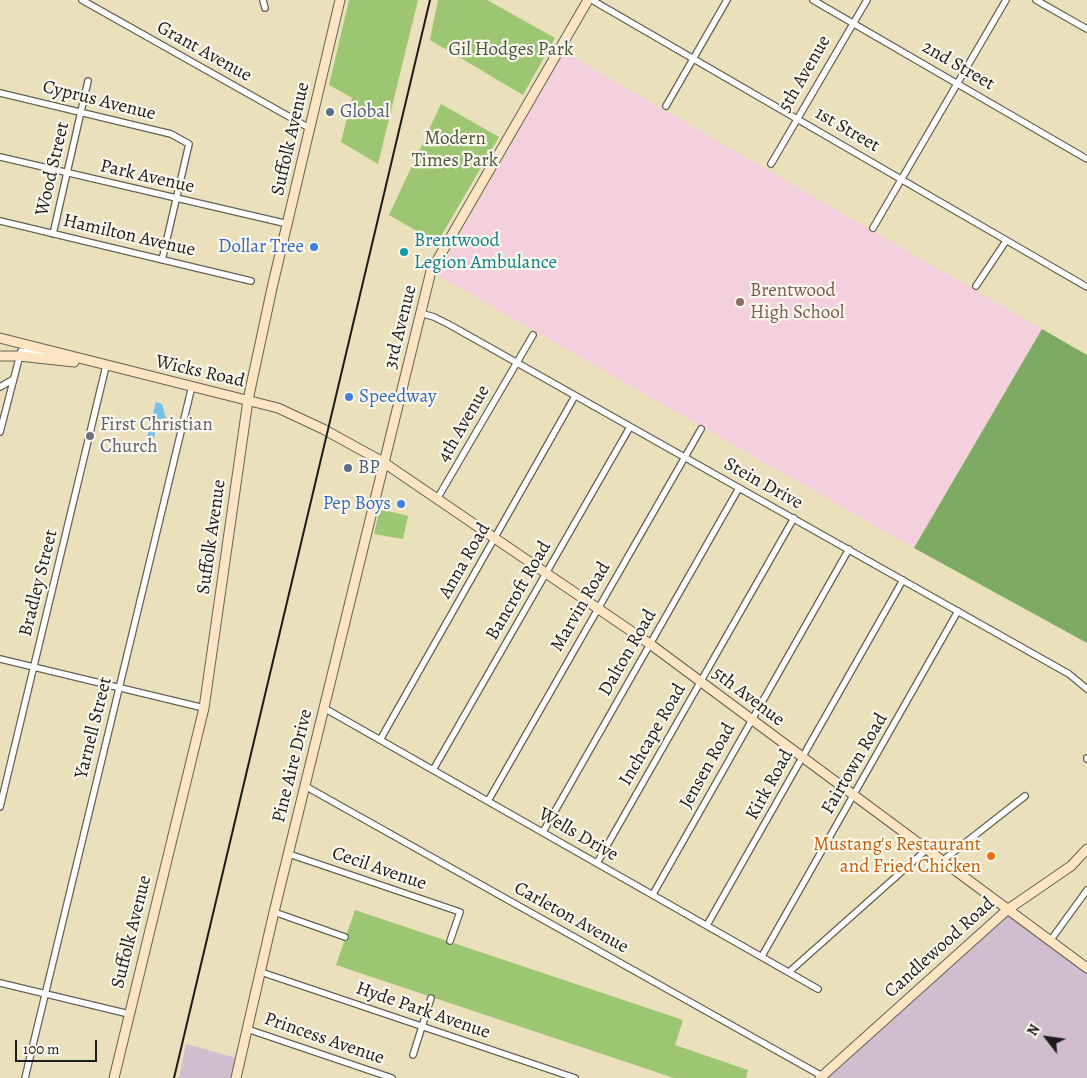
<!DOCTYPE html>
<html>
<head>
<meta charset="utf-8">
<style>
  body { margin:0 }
  #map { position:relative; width:1087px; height:1078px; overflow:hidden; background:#eae0bc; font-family:Alegreya,serif }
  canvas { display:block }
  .north { position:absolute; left:1022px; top:1013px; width:50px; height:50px; -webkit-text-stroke:4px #fbf7ec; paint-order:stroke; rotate:300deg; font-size:14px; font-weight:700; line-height:20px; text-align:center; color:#1c1c1c }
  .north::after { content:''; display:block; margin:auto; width:18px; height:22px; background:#1c1c1c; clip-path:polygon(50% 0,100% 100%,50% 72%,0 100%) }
  .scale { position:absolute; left:15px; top:1040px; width:82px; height:22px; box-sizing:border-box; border:2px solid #1c1c1c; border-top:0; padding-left:6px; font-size:15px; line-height:18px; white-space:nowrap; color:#1c1c1c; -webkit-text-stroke:4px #fbf7ec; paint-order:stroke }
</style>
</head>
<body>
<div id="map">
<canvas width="1087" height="1078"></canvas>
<div class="north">N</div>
<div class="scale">100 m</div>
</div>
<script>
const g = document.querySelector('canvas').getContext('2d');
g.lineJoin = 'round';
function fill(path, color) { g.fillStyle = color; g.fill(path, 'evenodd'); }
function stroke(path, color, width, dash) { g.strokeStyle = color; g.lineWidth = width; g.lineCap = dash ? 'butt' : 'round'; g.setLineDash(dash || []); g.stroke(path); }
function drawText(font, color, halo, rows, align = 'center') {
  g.font = font + ' Alegreya,serif'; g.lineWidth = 4.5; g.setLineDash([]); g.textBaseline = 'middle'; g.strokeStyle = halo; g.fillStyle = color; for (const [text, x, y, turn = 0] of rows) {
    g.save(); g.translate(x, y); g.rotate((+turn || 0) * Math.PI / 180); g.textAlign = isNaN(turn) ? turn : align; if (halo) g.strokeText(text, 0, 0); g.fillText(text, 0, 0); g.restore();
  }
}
fill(new Path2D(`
  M564,52L1042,329L914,548L437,275Z`), '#f4cfdd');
fill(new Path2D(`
  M1007,910L1087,968V1078H820Z
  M186,1044L240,1059L235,1078H179Z`), '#d0bdcd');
fill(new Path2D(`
  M349,0H418L378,164L341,142L352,98L329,85Z
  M438,0H487L555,38L523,95L430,40Z
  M441,104L499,137L437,243L389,215Z
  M380,509L408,516L403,539L374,534Z
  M355,910L683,1020L675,1045L748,1070L746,1078H674L336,965Z`), '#9cc672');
fill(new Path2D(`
  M1042,329L1087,355V643L914,548Z`), '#7dab64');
fill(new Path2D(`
  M156,402L162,404L166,418L159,419L154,438L150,442L146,441Z`), '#71c1ec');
const street = new Path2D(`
  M82,0L311,129
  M263,0L265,8
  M592,0L1087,287
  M813,0L1087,159
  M1036,0L1087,29
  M0,93L171,134L189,144L162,260
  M666,106L727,0
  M0,157L288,224
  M771,164L867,0
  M0,221L251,281
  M873,228L1006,0
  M53,234L88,81
  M976,286L1006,241
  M420,313L434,317L450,325L1069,674L1087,689
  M0,387L12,380
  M0,432L21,351L51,354
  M437,499L533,335
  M0,659L204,708
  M324,708L818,989
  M380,740L575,396
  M1087,759V758
  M433,770L630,427
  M305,786L822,1076
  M488,801L701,429
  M0,807L106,366
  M543,832L739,488
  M289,854L460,912L450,941
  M942,861L1025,796
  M597,863L794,518
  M653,894L849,549
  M274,912L345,937
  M707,925L903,580
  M1050,941L1087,890
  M762,956L958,611
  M261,972L575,1078
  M789,972L926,850
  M0,983L129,1014
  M247,1029L392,1078
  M413,1055L431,998
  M25,1078L192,386`);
const secondary = new Path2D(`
  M0,338L278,408L323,429L383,462L650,644L1087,968
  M0,356H19L74,362
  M114,1078L204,708L248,400L272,288L340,0
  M236,1078L274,912L431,271L588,0
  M820,1078L1007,910L1071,866L1087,849`);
stroke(street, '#646154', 8);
stroke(secondary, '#646154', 11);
stroke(street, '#fff', 5.5);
stroke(secondary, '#fde5c4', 9);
stroke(new Path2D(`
  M174,1078L430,0`), '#1c1c1c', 2);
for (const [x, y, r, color] of [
  [330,112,5,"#5c6f8a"],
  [314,247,5,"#3f7fe0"],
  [404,252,5,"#0f9aa8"],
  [740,302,5,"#8d6e63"],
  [349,397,5,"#3f7fe0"],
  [90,436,5,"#6b7280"],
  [348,468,5,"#5c6f8a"],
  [401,504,5,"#3f7fe0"],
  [991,856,5,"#e8710a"]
]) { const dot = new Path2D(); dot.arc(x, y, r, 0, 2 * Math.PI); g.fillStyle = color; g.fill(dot); stroke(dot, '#fbf7ec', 2); }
drawText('19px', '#49583a', '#fbf7ec', [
  ["Gil Hodges Park",511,50],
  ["Modern",455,139],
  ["Times Park",455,161]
]);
drawText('19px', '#1c1c1c', '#fbf7ec', [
  ["Grant Avenue",204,52,29],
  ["2nd Street",958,66,30],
  ["5th Avenue",805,74,-60],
  ["Cyprus Avenue",99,101,14],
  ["1st Street",847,130,30],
  ["Suffolk Avenue",291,139,-77],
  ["Wood Street",53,169,-77],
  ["Park Avenue",147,177,13],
  ["Hamilton Avenue",129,236,13],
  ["3rd Avenue",401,327,-76],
  ["Wicks Road",200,372,13],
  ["4th Avenue",464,424,-60],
  ["Stein Drive",763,484,29],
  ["Suffolk Avenue",212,537,-82],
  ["Anna Road",465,561,-60],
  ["Bradley Street",39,583,-76],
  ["Bancroft Road",519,591,-60],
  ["Marvin Road",581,607,-60],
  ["Dalton Road",628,653,-60],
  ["5th Avenue",748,697,37],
  ["Yarnell Street",94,728,-76],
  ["Inchcape Road",653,735,-60],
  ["Fairtown Road",855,764,-60],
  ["Pine Aire Drive",293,766,-76],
  ["Jensen Road",708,766,-61],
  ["Kirk Road",770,785,-61],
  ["Wells Drive",578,835,30],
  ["Cecil Avenue",379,869,19],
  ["Carleton Avenue",571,918,29],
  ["Suffolk Avenue",132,932,-76],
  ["Candlewood Road",940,948,-42],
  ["Hyde Park Avenue",423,1011,19],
  ["Princess Avenue",324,1039,19]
]);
drawText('19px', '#4e5e75', '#fbf7ec', [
  ["Global",340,112],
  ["BP",358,468]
], 'left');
drawText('19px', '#0d838f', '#fbf7ec', [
  ["Brentwood",414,241],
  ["Legion Ambulance",414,263]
], 'left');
drawText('19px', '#366cbe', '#fbf7ec', [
  ["Dollar Tree",304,247],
  ["Speedway",359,397,"left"],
  ["Pep Boys",391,504]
], 'right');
drawText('19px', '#785e54', '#fbf7ec', [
  ["Brentwood",750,291],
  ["High School",750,313]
], 'left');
drawText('19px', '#5b616d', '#fbf7ec', [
  ["First Christian",100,425],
  ["Church",100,447]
], 'left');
drawText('19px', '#c56008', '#fbf7ec', [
  ["Mustang's Restaurant",981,845],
  ["and Fried Chicken",981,867]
], 'right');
</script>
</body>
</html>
